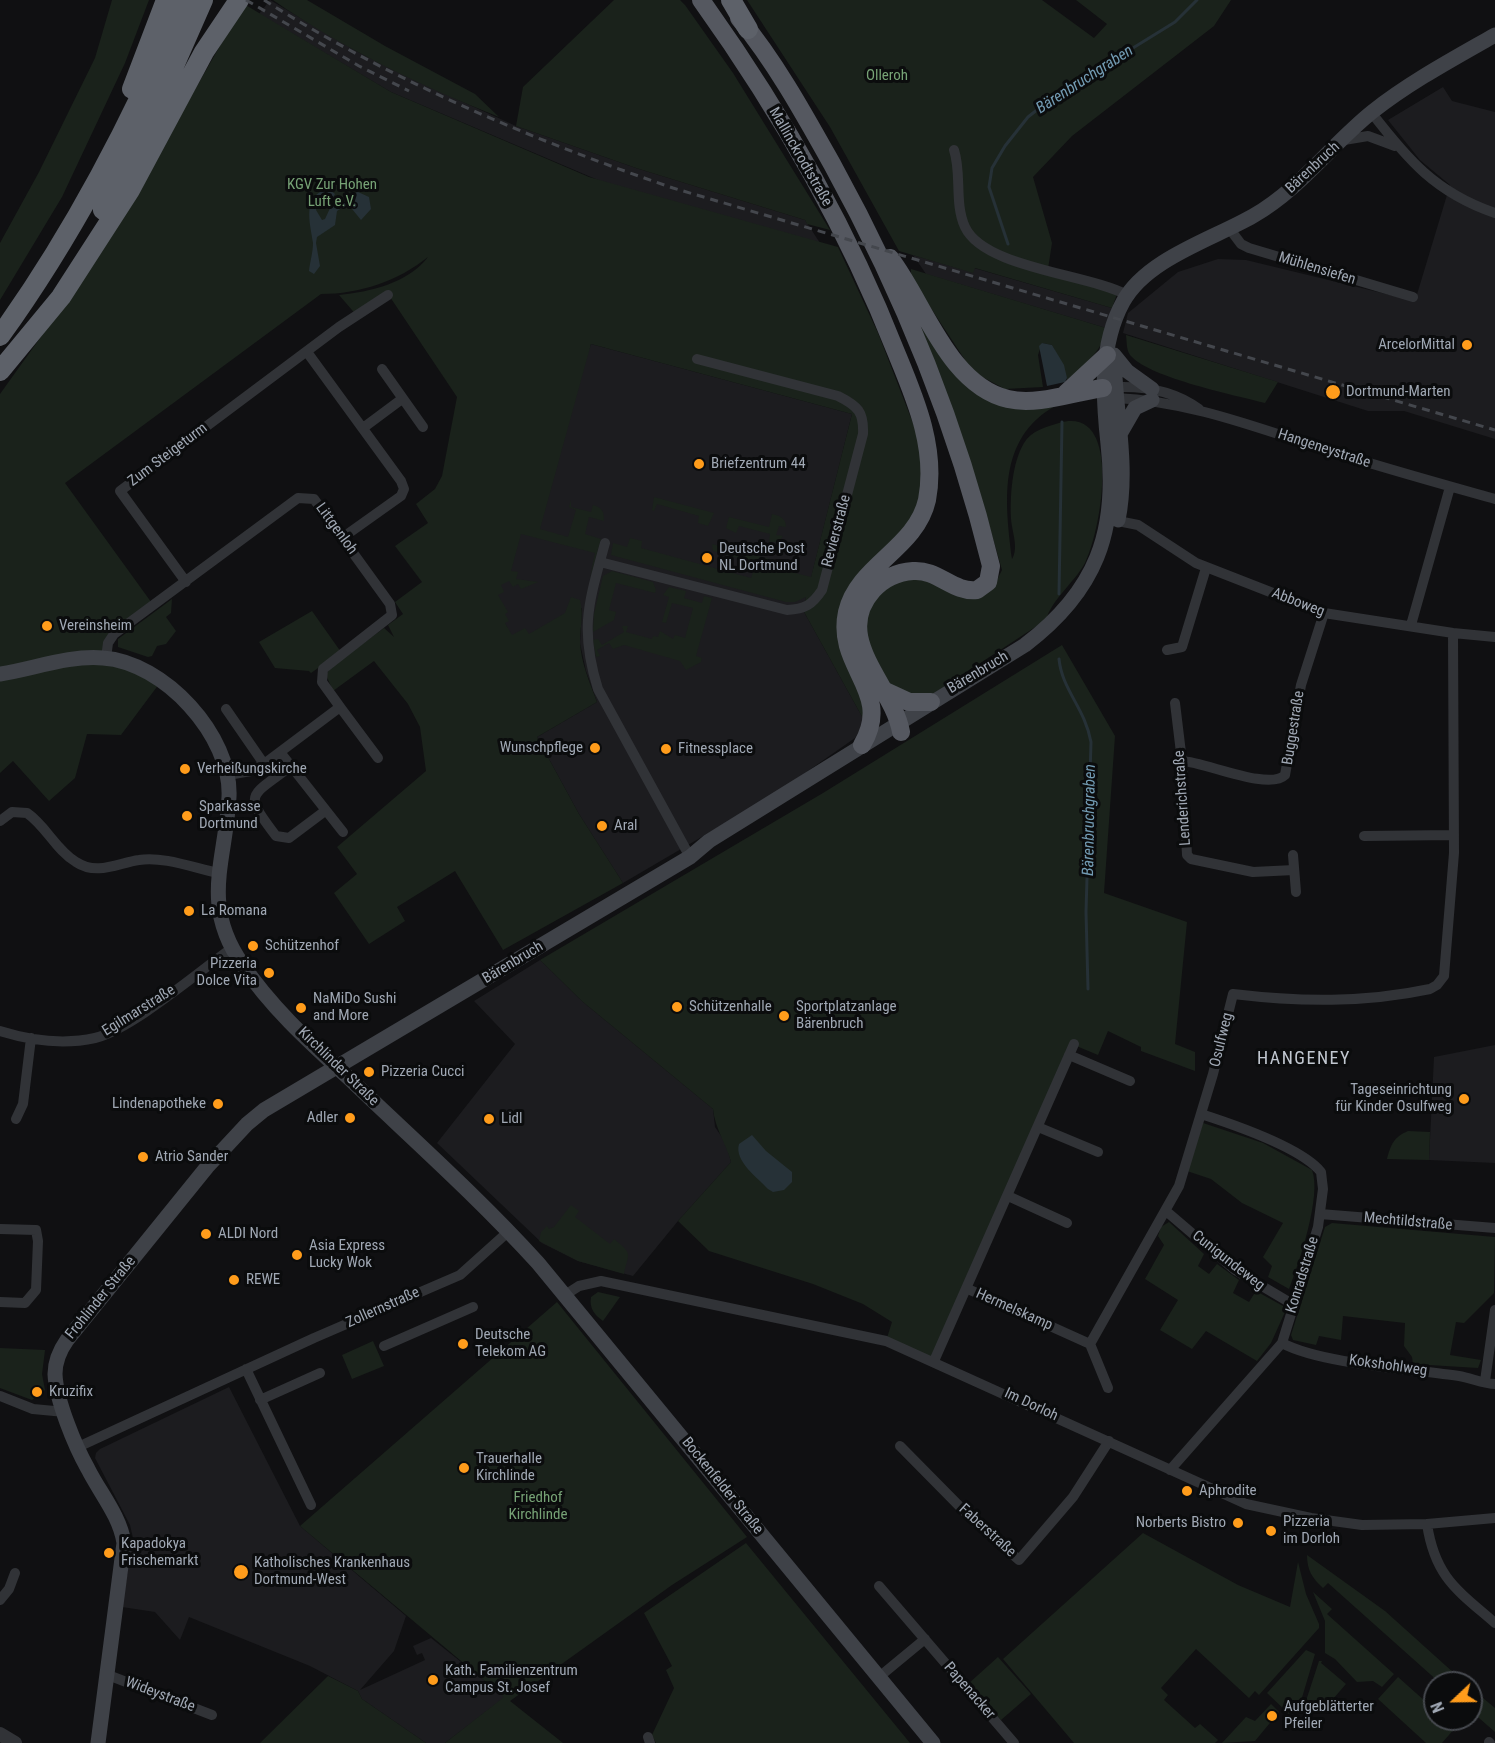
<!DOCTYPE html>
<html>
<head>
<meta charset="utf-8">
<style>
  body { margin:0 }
  #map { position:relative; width:1495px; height:1743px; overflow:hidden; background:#101012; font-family:"Roboto Condensed",sans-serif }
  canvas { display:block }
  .north { position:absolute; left:1423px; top:1671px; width:60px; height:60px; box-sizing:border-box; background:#0b0c0d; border:2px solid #474a50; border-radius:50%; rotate:248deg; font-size:16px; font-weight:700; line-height:24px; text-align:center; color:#a0a8b4 }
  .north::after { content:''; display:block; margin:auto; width:21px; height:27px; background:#ff9c1b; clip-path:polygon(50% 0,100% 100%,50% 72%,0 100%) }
</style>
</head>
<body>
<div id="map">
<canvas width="1495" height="1743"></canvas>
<div class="north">N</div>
</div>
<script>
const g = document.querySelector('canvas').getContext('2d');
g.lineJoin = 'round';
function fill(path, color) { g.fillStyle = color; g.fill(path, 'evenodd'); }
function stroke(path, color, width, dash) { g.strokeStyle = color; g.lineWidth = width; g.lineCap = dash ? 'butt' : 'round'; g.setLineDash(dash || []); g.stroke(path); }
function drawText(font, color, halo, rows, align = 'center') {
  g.font = font + ' "Roboto Condensed",sans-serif'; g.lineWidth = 6; g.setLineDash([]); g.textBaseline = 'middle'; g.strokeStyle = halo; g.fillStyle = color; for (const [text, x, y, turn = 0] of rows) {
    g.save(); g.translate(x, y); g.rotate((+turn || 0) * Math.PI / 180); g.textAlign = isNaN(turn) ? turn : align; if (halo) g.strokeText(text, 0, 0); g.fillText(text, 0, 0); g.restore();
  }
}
fill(new Path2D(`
  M270,0L360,53L463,102L516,126L636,168L805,220L820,243L605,183L391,92L259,14Z
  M1443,87L1452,101L1495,112V439L1404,411H1368L1123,333L1128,313L1178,272L1218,259L1246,260L1415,301L1450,185L1420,160L1388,120Z
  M913,255L972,272L974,268L1112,308L1106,328L926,274Z
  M591,344L852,414L803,610L865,722L855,738L775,794L623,883L579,814L537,737L597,702L586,671L580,643L582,608L515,643L501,616L496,585L520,532Z
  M540,960L583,1002L713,1109L715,1127L726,1143L731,1162L678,1221L633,1276L578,1261L542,1243L437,1143L515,1044L474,1001Z
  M1495,1045V1163L1429,1160L1434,1057Z
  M229,1387L300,1526L406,1616L394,1651L360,1690L425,1660L422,1653L417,1655L413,1646L431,1638L505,1697L445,1743H426L362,1699L358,1691L310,1666L189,1617L180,1640L155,1612L122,1607L133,1538L130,1525L95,1458L96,1453L100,1449Z`), '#1c1c1f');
fill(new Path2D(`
  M112,0H149L125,63L62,197L0,300V243L39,172L95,58Z
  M273,0H307L385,46L475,94L499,117C421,86 342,48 273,0Z
  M614,0H680L685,5L733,73L830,230L807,224L805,220L636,168L516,126L523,87Z
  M747,0H1042L1094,38L1107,24L1076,0H1231L1214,26L1072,136L1033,177L1052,243L1048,269L1118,291L1112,308L975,268L973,273L899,251L830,127Z
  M244,4L391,92L589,177L838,247L878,333L916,431L921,452L922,491L911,522L853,586L868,706L865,722L803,610L806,597L795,602H786L611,555L613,543L627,547L630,538L642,541L641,548L751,578L754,569L758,570L759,564L713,551L712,544L785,563L783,570L811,577L852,414L591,344L540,529L568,537L576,510L569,507L571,500V507L591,512L593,505C603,508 604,512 604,521L589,517L585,534L601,539L590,578L595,553L521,534L511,571L518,572L516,579L538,582L521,589L518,584L513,587L509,581L501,585L504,592L498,595L508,612L505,614L509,621L505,623L512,635L525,628L529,634L565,613L571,597L580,600C584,614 580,628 580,642C581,663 590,683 597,702L537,737L579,814L623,883L503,950L455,871L397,907L405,921L369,944L334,893L357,874L337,847L426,771L420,727L408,704L374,661L333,691L326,675L330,668L384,628L394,637L388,625L403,614L395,602L422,582L395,546L428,523L416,504L435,489L442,476L457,397L390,297L358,317L339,295C370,292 408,283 428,257C398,281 360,294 321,294L65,483L154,606L114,634L105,657L162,680L121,735L87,734L75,778L49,801L13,761L0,773V394L63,306L139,187Z
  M911,269L1106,328C1104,350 1083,367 1067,380L1062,364L1052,345L1042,343L1038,355L1043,387L1005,389L973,372L911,278Z
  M910,303L969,384L1055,406C997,439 1005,502 1012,559C1019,548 1012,532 1011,519C1010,496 1012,463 1024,443C1032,430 1046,427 1059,423C1124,404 1101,532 1085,563C1074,583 1052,599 1046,620L933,694L919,698L889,687L863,633L874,596L902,578L993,588L1002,570C977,479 947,390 910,303Z
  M1126,335L1278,382L1265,403C1234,395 1152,378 1132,357C1126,352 1127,343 1126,335Z
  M654,497L714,513L708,526L698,523L699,516L657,504L654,511L652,510Z
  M772,514C780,516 786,518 786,527L779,526L776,535L783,536L778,542H769L770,534L739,526L736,533L726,528L729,517L769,527Z
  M612,571L653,582L656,590L655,593L616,583L609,610L616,612L614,620L593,632L594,614L603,576Z
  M669,587L686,591L684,598L702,603L704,596L712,598L696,656L702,658L701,662L686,670L680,661L624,645L613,649L609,643L597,650L600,656L596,657L593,640L598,639L602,645L624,632L622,626H628L626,632L652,639L653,636L658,637L660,631L673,639L675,635L685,638L693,608L672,603L666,623L662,622L669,597L663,595Z
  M172,599L171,613L166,617L176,631L166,644L157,646L152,656L148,657L118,647V639Z
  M312,611L341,652L311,673L309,671L275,668L259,642Z
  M1062,645L1115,736L1104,893L1187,922L1175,1044L1195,1052V1071L1141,1051V1047L1108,1031L1098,1055L1074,1045L934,1361L886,1341L892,1322L863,1304L813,1284L709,1251L678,1221L731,1162C726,1143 715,1129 713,1109L583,1002L540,960L823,793Z
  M1203,1123L1263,1143L1312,1170C1322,1195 1299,1263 1289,1289L1268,1277L1272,1266L1263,1257L1283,1223L1242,1203L1211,1179L1187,1171Z
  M1408,1131L1430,1132L1429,1160L1387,1159C1391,1144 1394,1137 1408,1131Z
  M571,1205L579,1211L575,1217L610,1244L614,1239C634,1255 628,1253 624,1274L578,1261L539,1241L541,1232L547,1226L549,1229L554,1227Z
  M1169,1222L1204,1254L1198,1266L1209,1274L1217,1264L1239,1280L1233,1293L1249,1302L1256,1291L1283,1306L1285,1312L1271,1343L1257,1361L1206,1331L1192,1349L1160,1330L1178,1300L1145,1279L1164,1245L1158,1236L1161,1227Z
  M1332,1223L1495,1237L1494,1293L1464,1323L1456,1322L1450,1355L1481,1360L1478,1368L1413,1364L1412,1357L1404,1346L1405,1323L1343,1316L1341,1340L1319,1336L1316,1345L1293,1340L1291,1335L1325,1227Z
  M598,1292L620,1297L603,1321C595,1315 589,1309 591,1297Z
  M557,1302L747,1537L672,1585L510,1701L563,1743H445L504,1697L300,1526Z
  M373,1341L384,1366L352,1379L342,1355Z
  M0,1348L45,1350L42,1374L45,1390L32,1400L0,1388Z
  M1143,1533L1238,1585L1290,1607L1298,1562L1306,1594L1319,1624V1628L1259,1695L1255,1691L1249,1698L1196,1649L1161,1688L1168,1695L1164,1700L1195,1728L1200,1724L1218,1740L1215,1743H1074L1003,1659Z
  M746,1543L910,1743H656L652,1735L674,1688L666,1670L672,1666L644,1613Z
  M1307,1555L1385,1611L1465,1683H1440L1328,1583L1323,1588C1312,1578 1307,1570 1307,1555Z
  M1313,1592L1332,1609L1327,1614L1394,1674L1382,1687L1373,1681L1357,1682L1335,1659L1325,1653V1621Z
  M1306,1650L1315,1654L1301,1701L1289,1714L1267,1693Z
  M998,1657L1031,1694L1001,1720L968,1684Z
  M1319,1661H1322L1321,1663L1346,1684L1327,1706L1324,1704L1306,1717L1302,1713Z
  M328,1676L358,1691L362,1699L426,1743H260Z
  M1398,1677L1435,1710V1719H1445L1455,1728L1442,1743H1426L1378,1699Z
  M1471,1688L1495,1708V1732L1471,1711Z
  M1271,1704L1279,1712L1255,1741L1222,1743L1246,1717L1255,1721Z`), '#1a221b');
fill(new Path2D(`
  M322,191H331L335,194L332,199L322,193L316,210L322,220L325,219L332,204L344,203L348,195L358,192L369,197L371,209L361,220L348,204L337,211L335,225L317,237L316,243L320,266L314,274L309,271C310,262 313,252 313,243C311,227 302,200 322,191Z
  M1042,343L1052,345L1064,365L1067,378L1065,382L1047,386L1039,346Z
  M752,1135L766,1151L792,1172V1182L784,1190L773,1192L768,1189C757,1177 734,1161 739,1144Z`), '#263137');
stroke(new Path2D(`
  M1008,244L989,187L992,168L1005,146L1028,117L1052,98L1175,22L1197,0
  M1059,594L1062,422
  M1059,659C1062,690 1085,708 1091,742L1086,912L1088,989`), '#263137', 3);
stroke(new Path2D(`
  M1371,112C1408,160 1436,193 1495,213
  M1344,140L1368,136L1395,146
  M954,150C962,174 954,203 965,227C984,268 1088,274 1127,295
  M1229,228L1241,244L1249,248L1413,297
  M307,352L401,481L404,489L401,496L342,538
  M382,369L423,427
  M1116,387C1145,386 1175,391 1199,409
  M1116,398C1188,401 1255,427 1324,449C1380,467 1438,483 1495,499
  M363,428L402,399
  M1118,521L1138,525L1196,563L1324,613L1453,633L1495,637
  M605,543C589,602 579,628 598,689L690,857
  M600,562L787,610C805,609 812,605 822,590L863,434C864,412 858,406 838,396L697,359
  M186,582L120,491L339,327L388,295
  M1411,625L1450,487
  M1167,650L1182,647L1206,568
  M106,658L108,643L114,634L298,498L314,499L390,604L392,615L323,669L322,682L340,707L264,764L251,771L228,775
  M1175,703L1182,761L1187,855L1191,859L1253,872L1294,870
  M340,707L378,758
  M226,709L264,764
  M280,752L343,832
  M1182,761C1205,762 1269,791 1285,775L1301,685L1324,613
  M291,766C249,798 243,792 276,836L289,838L325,811
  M0,821L12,812L27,813C46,826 56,850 76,862C97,876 118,863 139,860C163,856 194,868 218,873
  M1364,836L1454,835
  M1293,855L1296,892
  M0,1031C29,1040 64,1045 95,1038C132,1029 198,972 232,948
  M1069,1055L1130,1081
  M16,1119L23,1104L31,1038
  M1038,1127L1098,1152
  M1008,1196L1067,1223
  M1166,1211L1235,1270L1294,1305
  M1320,1214L1495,1228
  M0,1229L36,1230L38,1241L36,1290L25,1303L0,1302
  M968,1289L1090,1344L1108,1388
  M565,1295L579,1286L601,1281L886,1341L1246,1504L1311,1518L1362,1525L1427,1524L1495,1518
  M1282,1343C1321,1364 1412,1369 1459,1376C1471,1378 1484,1384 1495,1384
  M1090,1344L1179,1186L1213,1074L1233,994C1300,1002 1364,1003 1430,989L1437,985L1444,976L1454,853L1453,633
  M384,1346L473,1307
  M934,1361L1074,1044
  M246,1369L311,1505
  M1485,1381L1495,1310
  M0,1396L33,1409L65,1412
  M260,1400L320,1373
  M900,1446L972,1519L1019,1560L1073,1497L1109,1441
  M78,1447L314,1338L460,1275L509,1231
  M1170,1470L1282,1343L1318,1227L1323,1189L1321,1172C1301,1147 1232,1124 1201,1114
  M1427,1524C1435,1577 1457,1590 1495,1623
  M879,1586L1014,1743
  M0,1600L9,1589L15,1573
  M108,1675L212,1715
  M879,1677L925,1639
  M648,1737L650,1743
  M1489,1742L1490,1743`), '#313337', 10);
stroke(new Path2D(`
  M0,1734L15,1743`), '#313337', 14);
stroke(new Path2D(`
  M1114,355L1127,371L1152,389
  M1114,356C1115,411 1129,466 1118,520
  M1120,434L1135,408L1152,400
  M0,674C33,669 69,655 103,658C164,662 232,736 229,797C226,860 200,904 242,964C272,1009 314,1046 353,1082C416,1142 480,1199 538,1263L933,1743
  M98,1743L124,1543C120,1516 100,1493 88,1469C75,1446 56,1400 55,1374C55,1361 60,1350 67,1340L207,1167L247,1124L264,1110L690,857L709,841L1025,645C1096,591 1118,532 1108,444C1103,398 1099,346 1123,302C1146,259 1213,239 1253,216C1300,189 1331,145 1372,112C1410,82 1453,59 1495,35`), '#3f4248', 15);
stroke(new Path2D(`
  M701,0C779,109 847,227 896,352C915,398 937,448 927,500C916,549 858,565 847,612C835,668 894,691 862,745
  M739,18C776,63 804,114 832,164C902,291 957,426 991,566L988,582L977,590C953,593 938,569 913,571C898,572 884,578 873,590C830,638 893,685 901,732
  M890,258C924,302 948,385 1008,399C1037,406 1074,392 1103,388
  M1066,393L1107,355
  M883,690L909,702H931`), '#555860', 18);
stroke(new Path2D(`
  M731,0L748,29
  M132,89L166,0
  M103,210L148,125L203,0
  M0,336C75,232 134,118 184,0
  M0,371L61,297L130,190L204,52L239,0`), '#5d6169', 20);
stroke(new Path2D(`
  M246,0L359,66L409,91
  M264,0C392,81 530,139 673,188L1495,430`), '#44474d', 3, [8, 6]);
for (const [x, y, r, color] of [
  [1467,345,6,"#ff9c1b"],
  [1333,392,8,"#ff9c1b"],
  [699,464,6,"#ff9c1b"],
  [707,558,6,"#ff9c1b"],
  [47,626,6,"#ff9c1b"],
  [595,748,6,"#ff9c1b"],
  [666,749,6,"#ff9c1b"],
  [185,769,6,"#ff9c1b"],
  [187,816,6,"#ff9c1b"],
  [602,826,6,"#ff9c1b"],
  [189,911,6,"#ff9c1b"],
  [253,946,6,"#ff9c1b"],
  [269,973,6,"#ff9c1b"],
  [677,1007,6,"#ff9c1b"],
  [301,1008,6,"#ff9c1b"],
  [784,1016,6,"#ff9c1b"],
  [369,1072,6,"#ff9c1b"],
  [1464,1099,6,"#ff9c1b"],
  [218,1104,6,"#ff9c1b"],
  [350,1118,6,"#ff9c1b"],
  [489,1119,6,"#ff9c1b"],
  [143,1157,6,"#ff9c1b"],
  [206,1234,6,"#ff9c1b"],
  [297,1255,6,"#ff9c1b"],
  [234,1280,6,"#ff9c1b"],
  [463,1344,6,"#ff9c1b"],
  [37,1392,6,"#ff9c1b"],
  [464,1468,6,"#ff9c1b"],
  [1187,1491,6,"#ff9c1b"],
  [1238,1523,6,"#ff9c1b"],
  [1271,1531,6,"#ff9c1b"],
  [109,1553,6,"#ff9c1b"],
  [241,1572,8,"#ff9c1b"],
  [433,1680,6,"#ff9c1b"],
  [1272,1716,6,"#ff9c1b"]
]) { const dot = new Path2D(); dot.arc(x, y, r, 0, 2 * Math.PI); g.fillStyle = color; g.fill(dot); stroke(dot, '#0b0c0d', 2); }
drawText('15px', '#76a275', '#0b0c0d', [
  ["Olleroh",887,76],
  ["KGV Zur Hohen",332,185],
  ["Luft e.V.",332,202],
  ["Friedhof",538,1498],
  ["Kirchlinde",538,1515]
]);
drawText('15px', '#a0a8b4', '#0b0c0d', [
  ["Mallinckrodtstraße",800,157,60],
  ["Bärenbruch",1313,168,-43],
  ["Mühlensiefen",1317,269,17],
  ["Hangeneystraße",1324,449,18],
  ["Zum Steigeturm",168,455,-37],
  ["Littgenloh",336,529,54],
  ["Revierstraße",837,531,-75],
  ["Abboweg",1298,603,21],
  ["Bärenbruch",978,673,-31],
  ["Buggestraße",1294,728,-81],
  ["Lenderichstraße",1183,798,-94],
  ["Bärenbruch",513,963,-31],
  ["Egilmarstraße",139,1011,-32],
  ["Osulfweg",1222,1040,-76],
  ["Kirchlinder Straße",338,1067,44],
  ["Mechtildstraße",1408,1222,5],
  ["Cunigundeweg",1228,1261,38],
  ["Konradstraße",1303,1275,-73],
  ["Frohlinder Straße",101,1298,-51],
  ["Zollernstraße",383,1308,-24],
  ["Hermelskamp",1014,1310,24],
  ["Kokshohlweg",1388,1366,8],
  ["Im Dorloh",1031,1405,25],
  ["Bockenfelder Straße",722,1486,51],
  ["Faberstraße",987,1531,42],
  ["Papenacker",969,1691,49],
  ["Wideystraße",160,1695,21]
]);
drawText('15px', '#a0a8b4', '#0b0c0d', [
  ["ArcelorMittal",1455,345,"right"],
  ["Dortmund-Marten",1346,392],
  ["Briefzentrum 44",711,464],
  ["Deutsche Post",719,549],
  ["NL Dortmund",719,566],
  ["Vereinsheim",59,626],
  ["Wunschpflege",583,748,"right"],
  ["Fitnessplace",678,749],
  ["Verheißungskirche",197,769],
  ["Sparkasse",199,807],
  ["Dortmund",199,824],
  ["Aral",614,826],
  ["La Romana",201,911],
  ["Schützenhof",265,946],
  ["Pizzeria",257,964,"right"],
  ["Dolce Vita",257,981,"right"],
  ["NaMiDo Sushi",313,999],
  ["and More",313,1016],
  ["Schützenhalle",689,1007],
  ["Sportplatzanlage",796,1007],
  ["Bärenbruch",796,1024],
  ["Pizzeria Cucci",381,1072],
  ["Tageseinrichtung",1452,1090,"right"],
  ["für Kinder Osulfweg",1452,1107,"right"],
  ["Lindenapotheke",206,1104,"right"],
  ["Adler",338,1118,"right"],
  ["Lidl",501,1119],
  ["Atrio Sander",155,1157],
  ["ALDI Nord",218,1234],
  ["Asia Express",309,1246],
  ["Lucky Wok",309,1263],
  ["REWE",246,1280],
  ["Deutsche",475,1335],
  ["Telekom AG",475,1352],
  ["Kruzifix",49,1392],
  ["Trauerhalle",476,1459],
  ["Kirchlinde",476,1476],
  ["Aphrodite",1199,1491],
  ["Pizzeria",1283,1522],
  ["im Dorloh",1283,1539],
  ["Norberts Bistro",1226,1523,"right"],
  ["Kapadokya",121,1544],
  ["Frischemarkt",121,1561],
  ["Katholisches Krankenhaus",254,1563],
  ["Dortmund-West",254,1580],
  ["Kath. Familienzentrum",445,1671],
  ["Campus St. Josef",445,1688],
  ["Aufgeblätterter",1284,1707],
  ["Pfeiler",1284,1724]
], 'left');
drawText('italic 16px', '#739cb4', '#0b0c0d', [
  ["Bärenbruchgraben",1085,80,-33],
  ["Bärenbruchgraben",1090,820,-89]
]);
g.letterSpacing = '1.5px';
drawText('18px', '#c1c7d0', '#0b0c0d', [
  ["HANGENEY",1304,1059]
]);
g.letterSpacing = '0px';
</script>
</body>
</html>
